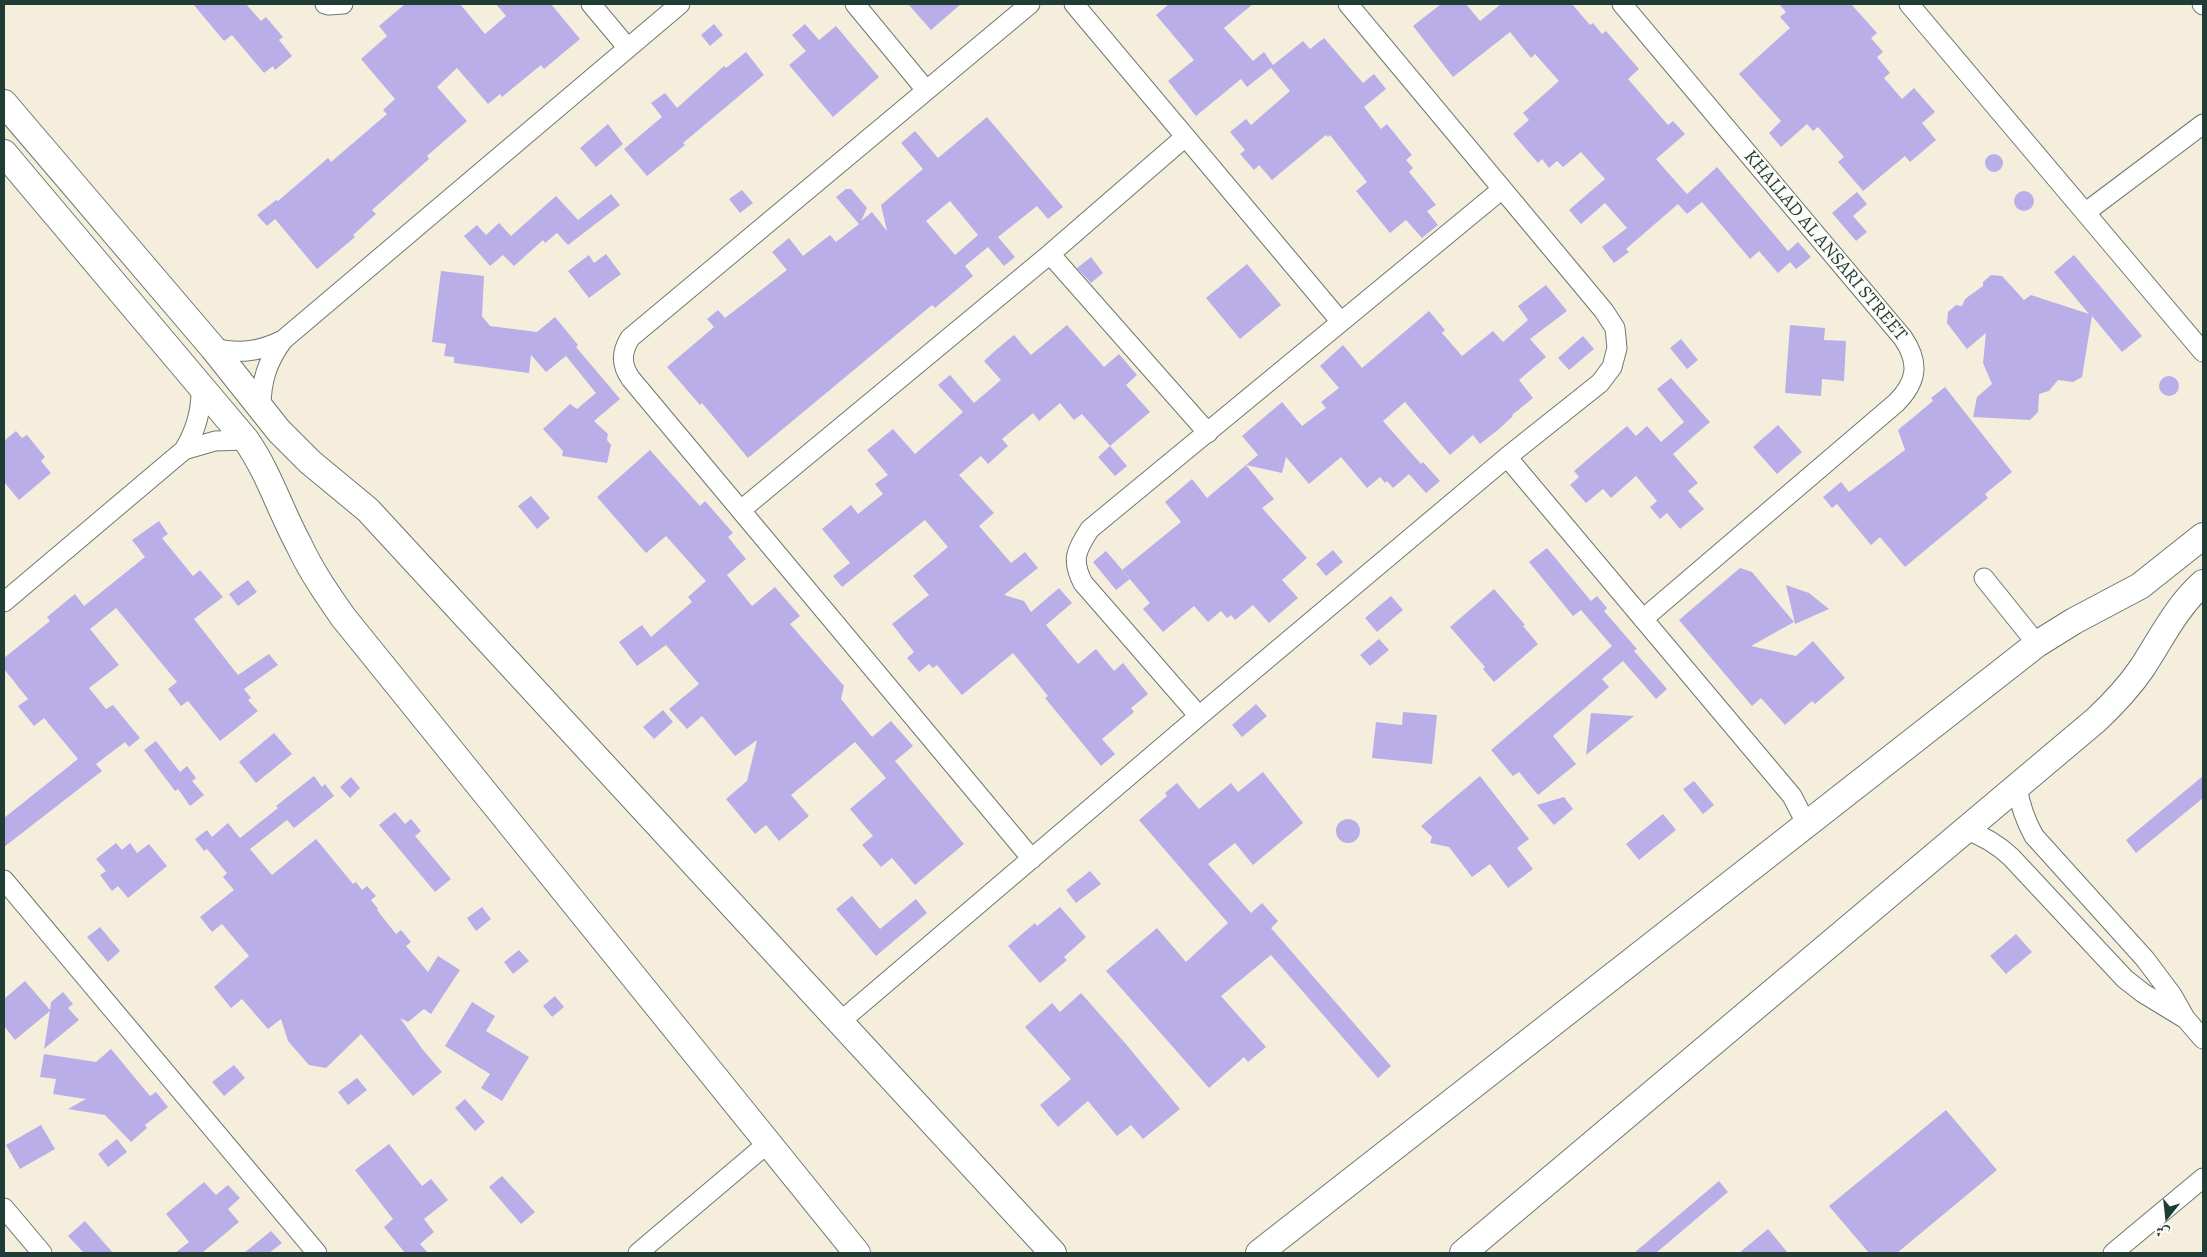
<!DOCTYPE html>
<html>
<head>
<meta charset="utf-8">
<style>
  body { margin:0 }
  #map { position:relative; width:2207px; height:1257px; overflow:hidden; background:#f6eedd; font-family:Alegreya,Amiri,serif }
  canvas { display:block }
  .frame { position:absolute; inset:0; border:5px solid #1f3d34; pointer-events:none }
  .north { position:absolute; left:2142px; top:1192px; width:50px; height:50px; -webkit-text-stroke:4px #fdfcf7; paint-order:stroke; rotate:196deg; font-size:14px; font-weight:700; line-height:20px; text-align:center; color:#1f3d34 }
  .north::after { content:''; display:block; margin:auto; width:18px; height:22px; background:#1f3d34; clip-path:polygon(50% 0,100% 100%,50% 72%,0 100%) }
</style>
</head>
<body>
<div id="map">
<canvas width="2207" height="1257"></canvas>
<div class="frame"></div>
<div class="north">ش</div>
</div>
<script>
const g = document.querySelector('canvas').getContext('2d');
g.lineJoin = 'round';
function fill(path, color) { g.fillStyle = color; g.fill(path, 'evenodd'); }
function stroke(path, color, width, dash) { g.strokeStyle = color; g.lineWidth = width; g.lineCap = dash ? 'butt' : 'round'; g.setLineDash(dash || []); g.stroke(path); }
function drawText(font, color, halo, rows, align = 'center') {
  g.font = font + ' Alegreya,serif'; g.lineWidth = 4.5; g.setLineDash([]); g.textBaseline = 'middle'; g.strokeStyle = halo; g.fillStyle = color; for (const [text, x, y, turn = 0] of rows) {
    g.save(); g.translate(x, y); g.rotate((+turn || 0) * Math.PI / 180); g.textAlign = isNaN(turn) ? turn : align; if (halo) g.strokeText(text, 0, 0); g.fillText(text, 0, 0); g.restore();
  }
}
fill(new Path2D(`
  M193,4H246L261,21L266,17L283,37L279,40L292,56L275,70L273,66L264,73L232,35L224,41Z
  M405,4H460L485,34L506,16L496,4H551L580,39L544,69L541,65L502,97L500,94L488,104L457,68L437,87L467,121L427,156L429,159L372,210L376,214L353,235L355,237L317,269L275,219L267,226L257,215L276,200L278,201L328,158L331,162L387,114L383,110L395,99L361,59L387,36L379,26Z
  M908,4H961L931,30Z
  M1169,4H1253L1224,28L1253,61L1264,52L1273,65L1303,41L1310,49L1324,38L1363,83L1374,74L1386,89L1364,107L1381,129L1387,124L1412,155L1406,160L1413,168L1409,172L1436,205L1427,211L1438,225L1422,238L1406,220L1390,233L1356,191L1367,182L1330,135L1328,137L1326,135L1272,180L1259,165L1254,170L1240,154L1245,150L1230,132L1246,119L1251,125L1290,91L1271,68L1247,87L1241,79L1196,116L1168,81L1194,60L1156,15Z
  M1441,4H1466L1480,21L1501,4H1572L1590,25L1593,23L1602,34L1606,31L1639,69L1628,79L1668,125L1673,121L1685,134L1656,159L1678,184L1687,194L1717,167L1788,251L1798,242L1811,257L1796,269L1790,262L1778,273L1759,251L1750,259L1702,202L1687,214L1678,204L1626,249L1629,252L1614,263L1602,247L1627,228L1605,203L1581,224L1569,210L1605,179L1581,152L1563,167L1557,161L1549,168L1542,159L1538,163L1513,134L1529,120L1523,113L1559,81L1535,54L1531,58L1510,32L1453,77L1413,26Z
  M1779,4H1851L1877,33L1871,38L1883,52L1877,57L1890,73L1884,78L1902,99L1914,88L1935,112L1922,123L1936,140L1910,162L1905,156L1863,191L1838,162L1844,157L1818,127L1813,131L1807,124L1781,147L1769,133L1781,121L1739,74L1790,28L1780,17L1786,12Z
  M714,24L723,35L710,46L701,35Z
  M805,24L819,40L836,26L879,77L833,117L789,65L806,51L792,35Z
  M746,52L764,75L683,143L685,145L647,176L624,149L662,117L651,103L665,93L677,108L724,66L726,68Z
  M987,117L1063,207L1048,219L1037,206L998,237L1015,257L1004,266L988,247L965,266L973,276L935,308L932,305L748,458L702,403L700,405L667,367L714,327L707,319L718,310L725,318L787,270L772,252L789,238L803,256L830,235L836,242L859,224L836,197L846,189H851L867,208L861,221L872,212L887,231L881,205L923,169L901,143L915,131L938,158ZM950,201L978,235L955,255L926,221Z
  M608,124L623,144L596,167L580,148Z
  M1985 163a9 9 0 1 1 18 0a9 9 0 1 1-18 0Z
  M742,190L753,203L740,213L729,199Z
  M2014 201a10 10 0 1 1 20 0a10 10 0 1 1-20 0Z
  M1857,192L1867,204L1853,216L1867,232L1856,241L1832,213Z
  M611,194L620,205L568,245L557,233L545,243L543,240L514,266L503,255L490,266L464,236L477,225L486,235L499,223L511,236L556,196L578,220Z
  M606,254L621,274L589,298L568,271L589,255L594,263Z
  M2074,255L2142,336L2122,352L2092,316L2082,377L2073,382L2058,380L2049,391L2039,394L2038,412L2030,420L1973,417L1977,397L1992,384L1983,363L1986,333L1967,349L1947,323L1948,312L1956,305L1962,306L1965,299L1983,286V282L1991,275L2002,276L2024,300L2031,295L2089,314L2054,272Z
  M1091,257L1103,273L1091,283L1077,268Z
  M1247,264L1281,305L1240,339L1206,298Z
  M441,271L484,276L482,316L490,326L537,332L555,317L578,345L576,347L620,399L594,421L608,434L607,440L611,445L607,463L562,456L563,451L543,429L570,404L577,409L596,393L566,356L546,372L531,355L529,373L454,363V357L444,356L446,344L432,342Z
  M1546,285L1567,311L1530,339L1546,357L1519,380L1533,398L1512,415L1513,416L1499,429L1480,444L1473,435L1450,455L1405,402L1383,421L1421,464L1423,462L1440,481L1426,493L1409,474L1393,488L1387,481L1385,483L1380,477L1367,488L1341,457L1309,484L1286,457L1282,473L1246,465L1258,455L1242,436L1282,402L1302,426L1326,408L1321,402L1339,388L1320,366L1343,345L1362,368L1429,311L1445,330L1442,333L1462,356L1493,331L1503,342L1528,320L1518,306Z
  M1067,325L1104,367L1119,354L1137,375L1126,385L1150,412L1110,446L1082,414L1074,420L1060,403L1039,421L1033,413L1002,439L1008,446L988,464L981,456L959,475L994,513L979,526L1011,563L1025,552L1038,568L1004,595L1024,601L1031,612L1059,588L1072,603L1046,625L1078,664L1096,649L1114,671L1123,663L1148,694L1131,708L1134,712L1102,739L1115,754L1101,766L1045,698L1048,696L1013,653L962,695L937,665L933,668L929,664L919,672L907,658L914,652L892,624L929,595L913,576L948,547L925,520L842,587L833,576L850,563L822,529L851,505L858,514L883,494L875,484L888,475L867,450L893,429L915,454L963,412L938,385L950,375L974,403L1001,380L984,361L996,350L1014,335L1031,355Z
  M1790,325L1825,328L1824,340L1846,341L1844,381L1822,379L1821,396L1785,393Z
  M1583,336L1594,349L1569,370L1558,358Z
  M1681,339L1698,360L1687,369L1670,348Z
  M2159 386a10 10 0 1 1 20 0a10 10 0 1 1-20 0Z
  M1671,378L1710,422L1673,454L1698,483L1688,491L1704,509L1680,529L1667,513L1660,519L1650,507L1657,501L1636,476L1611,498L1603,489L1586,503L1570,485L1579,477L1574,471L1627,426L1636,436L1647,426L1661,442L1684,422L1657,389Z
  M1945,387L2012,472L1985,494L1988,498L1905,567L1880,537L1871,545L1837,504L1832,508L1823,497L1841,482L1849,492L1905,450L1898,430L1933,401L1931,398Z
  M1778,425L1802,452L1777,474L1753,447Z
  M16,431L22,438L27,435L45,457L41,461L51,473L19,500L4,482V441Z
  M1110,446L1127,466L1115,476L1098,457Z
  M650,450L700,506L705,501L733,533L728,537L746,559L727,575L752,606L775,587L800,616L790,624L844,686L841,699L872,737L891,721L913,746L895,761L964,844L915,885L892,858L881,867L862,845L873,836L850,809L886,778L855,742L791,795L809,816L779,841L766,825L755,834L726,799L747,781L757,740L735,756L702,716L687,729L669,709L699,684L666,645L637,666L619,642L642,625L651,637L692,602L688,597L706,581L666,536L646,553L597,497Z
  M1246,465L1274,499L1262,508L1307,558L1282,580L1298,598L1269,623L1253,605L1235,620L1231,615L1227,618L1221,611L1208,622L1194,606L1163,632L1143,609L1150,603L1122,570L1181,522L1165,502L1192,479L1207,498Z
  M531,496L550,518L537,529L518,506Z
  M159,521L168,534L162,538L193,576L200,570L223,597L194,619L238,675L269,654L278,665L244,689L251,698L248,700L258,711L220,741L188,701L181,706L168,689L177,682L116,608L90,629L119,665L89,688L106,709L113,705L140,738L129,747L125,742L96,764L102,771L4,847V818L78,759L44,718L34,726L18,706L28,699L4,669V658L50,621L47,617L75,594L84,606L145,557L132,540Z
  M1547,548L1591,601L1597,596L1607,608L1604,611L1637,649L1634,651L1667,689L1656,699L1623,661L1602,679L1609,687L1553,736L1576,764L1538,795L1519,772L1513,776L1491,750L1612,646L1581,610L1573,616L1529,562Z
  M1333,550L1343,562L1326,576L1316,564Z
  M1106,551L1130,579L1116,590L1093,562Z
  M1740,568L1752,572L1794,622L1751,646L1796,656L1813,641L1845,678L1815,704L1812,701L1785,725L1761,698L1752,706L1679,620Z
  M248,580L257,592L238,606L229,594Z
  M1786,585L1809,593L1829,609L1795,624Z
  M1494,589L1525,625L1523,626L1538,644L1494,682L1483,669L1485,667L1450,627Z
  M1391,596L1403,610L1377,632L1365,618Z
  M1379,639L1389,650L1370,666L1360,655Z
  M1256,704L1267,716L1242,737L1232,725Z
  M663,710L673,722L654,739L643,727Z
  M1403,712L1437,715L1432,764L1372,758L1376,722L1402,725Z
  M1591,713L1634,716L1586,755Z
  M274,733L292,754L256,783L239,762Z
  M156,741L180,772L187,766L196,778L192,781L204,795L190,806L178,789L175,791L144,750Z
  M1263,772L1303,823L1253,865L1235,843L1208,864L1251,913L1262,903L1278,921L1271,928L1391,1066L1378,1078L1271,955L1221,996L1266,1047L1248,1062L1244,1057L1209,1088L1106,971L1157,928L1186,962L1228,923L1139,820L1167,796L1165,793L1177,783L1199,809L1231,783L1238,792Z
  M314,776L322,787L325,784L334,796L294,828L287,820L250,849L272,875L316,839L353,884L356,882L362,890L367,886L376,896L371,900L378,909L377,910L396,934L401,930L411,942L406,946L428,972L438,956L460,970L431,1014L424,1009L408,1022L400,1018L423,1050L442,1072L413,1096L361,1034L326,1068L309,1065L288,1041L281,1019L268,1029L242,999L231,1008L214,987L249,956L222,924L212,932L200,917L234,890L223,877L227,873L207,849L204,851L195,839L207,830L212,837L228,823L240,838L278,808L276,806Z
  M1480,776L1529,839L1517,848L1533,869L1508,888L1490,864L1472,877L1449,847L1430,843L1432,837L1421,826Z
  M2203,776V798L2136,853L2126,840Z
  M351,777L360,788L350,798L340,787Z
  M1694,781L1714,805L1703,814L1683,789Z
  M1564,797L1573,809L1554,825L1537,805Z
  M395,812L405,824L411,819L421,831L415,836L451,879L435,892L379,825Z
  M1663,814L1676,830L1639,860L1626,844Z
  M1336 831a12 12 0 1 1 24 0a12 12 0 1 1-24 0Z
  M116,843L122,850L130,843L137,853L149,844L167,866L128,898L118,886L112,891L100,875L106,871L96,859Z
  M1090,871L1101,884L1076,903L1066,890Z
  M852,896L880,929L916,899L927,913L876,956L836,909Z
  M482,907L491,919L476,931L467,918Z
  M1060,907L1086,937L1064,957L1067,960L1040,983L1008,946L1035,923L1037,926Z
  M100,927L120,951L108,962L87,937Z
  M2016,934L2032,952L2006,974L1990,956Z
  M519,950L529,961L513,974L504,962Z
  M25,981L50,1010L51,1002L63,992L73,1004L68,1008L79,1020L44,1049L50,1011L15,1040L4,1026V999Z
  M1081,993L1125,1043L1180,1109L1143,1139L1131,1125L1117,1136L1088,1101L1058,1127L1040,1105L1071,1079L1025,1027L1052,1003L1060,1012Z
  M555,996L564,1007L552,1017L543,1006Z
  M472,1002L495,1016L486,1031L529,1057L502,1101L481,1088L490,1074L445,1046Z
  M111,1049L150,1096L156,1092L168,1107L145,1125L147,1128L131,1142L105,1115L68,1109L86,1099L53,1094L56,1079L40,1077L44,1054L96,1062Z
  M234,1065L245,1078L224,1096L212,1082Z
  M357,1078L367,1090L348,1105L338,1092Z
  M465,1099L485,1122L475,1131L455,1108Z
  M1946,1110L1997,1170L1897,1253H1869L1829,1206Z
  M41,1125L55,1149L20,1169L6,1145Z
  M117,1139L127,1152L108,1167L98,1154Z
  M389,1144L422,1186L431,1179L448,1200L424,1219L434,1232L420,1244L428,1253H405L384,1227L393,1219L355,1170Z
  M502,1176L535,1212L521,1224L489,1187Z
  M1719,1181L1728,1192L1656,1253H1634Z
  M204,1182L216,1195L228,1185L240,1198L228,1209L239,1222L202,1253H175L189,1242L166,1214Z
  M85,1221L113,1253H84L68,1236Z
  M1768,1229L1788,1253H1739Z
  M271,1231L282,1243L269,1253H244Z`), '#b9aee8');
const minor = new Path2D(`
  M325,4L329,5L343,4
  M591,4L627,47
  M855,4L926,90
  M1030,4L630,338C621,353 621,365 631,379L1032,859
  M1074,4L1341,322
  M1622,4L1903,338C1920,363 1917,382 1896,403L1643,619
  M1909,4L2203,352
  M2202,4L2203,5
  M2086,212L2203,124
  M1050,254L1208,433
  M213,348C239,354 259,352 283,340
  M261,408C261,381 267,362 283,340L680,4
  M184,450L215,441L246,440
  M1507,457L1792,796L1807,825
  M741,510L1050,254L1185,137
  M1984,578L2037,644
  M4,602L184,450C197,429 202,409 201,385
  M1199,716L1083,583C1071,560 1076,550 1090,529L1501,190
  M2017,787C2020,805 2025,820 2034,836L2145,959L2172,995L2185,1018L2203,1039
  M1966,830C1984,836 1997,844 2011,857L2125,979L2143,993L2184,1018
  M4,880L317,1253
  M841,1021L1199,716L1507,457L1600,383L1612,367L1617,348L1615,328L1604,311L1348,4
  M4,1208L42,1253
  M638,1253L768,1143
  M2113,1253L2203,1178`);
const secondary = new Path2D(`
  M4,103L213,348L279,431L310,462L368,510L1053,1253
  M4,153L246,440C269,473 280,510 299,545C311,571 327,594 343,617L857,1253
  M1259,1253L2037,644L2074,621L2140,586L2203,536
  M1463,1253L2096,720C2113,704 2129,687 2142,668C2161,639 2176,607 2203,583`);
stroke(minor, '#6a7b6f', 21);
stroke(secondary, '#6a7b6f', 28);
stroke(minor, '#fff', 19);
stroke(secondary, '#fff', 26);
drawText('19px', '#1f3d34', '#fdfcf7', [
  ["KHALLAD AL ANSARI STREET",1825,246,50]
]);
</script>
</body>
</html>
